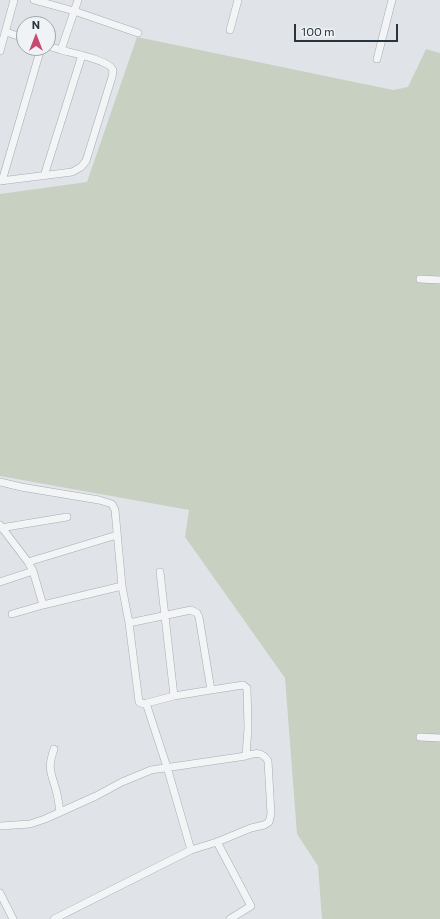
<!DOCTYPE html>
<html>
<head>
<meta charset="utf-8">
<style>
  body { margin:0 }
  #map { position:relative; width:440px; height:919px; overflow:hidden; background:#e0e4e8; font-family:Commissioner,sans-serif }
  canvas { display:block }
  .north { position:absolute; left:16px; top:16px; width:40px; height:40px; box-sizing:border-box; background:#eff3f6; border:1px solid #a0a7ac; border-radius:50%; rotate:0deg; font-size:11px; font-weight:700; line-height:16px; text-align:center; color:#29343e }
  .north::after { content:''; display:block; margin:auto; width:14px; height:18px; background:#c74a71; clip-path:polygon(50% 0,100% 100%,50% 72%,0 100%) }
  .scale { position:absolute; left:294px; top:24px; width:104px; height:18px; box-sizing:border-box; border:2px solid #29343e; border-top:0; padding-left:5px; font-size:12px; line-height:14px; white-space:nowrap; color:#29343e; -webkit-text-stroke:3px #eff3f6; paint-order:stroke }
</style>
</head>
<body>
<div id="map">
<canvas width="440" height="919"></canvas>
<div class="north">N</div>
<div class="scale">100 m</div>
</div>
<script>
const g = document.querySelector('canvas').getContext('2d');
g.lineJoin = 'round';
function fill(path, color) { g.fillStyle = color; g.fill(path, 'evenodd'); }
function stroke(path, color, width, dash) { g.strokeStyle = color; g.lineWidth = width; g.lineCap = dash ? 'butt' : 'round'; g.setLineDash(dash || []); g.stroke(path); }
fill(new Path2D(`
  M137,37L393,90L408,87L426,49L440,53V919H322L318,866L297,834L285,678L185,537L189,510L0,476V194L87,182Z`), '#c8d1c1');
const street = new Path2D(`
  M34,0L74,11L138,33
  M230,30L238,0
  M6,32L24,38
  M48,46L61,50L78,0
  M0,51L14,0
  M377,59L392,0
  M44,176L82,55
  M0,181L72,172L81,167L86,161L112,77L113,70C109,60 72,53 61,50
  M2,181L41,48
  M420,279L440,280
  M0,482L21,487L99,500L112,504L115,510L122,586
  M0,525L28,562L33,571L43,605
  M0,528L67,517
  M28,562L117,535
  M160,572L174,696
  M0,582L33,571
  M12,614L43,605L122,586L129,623L191,610L197,613L199,617L211,690L243,685L247,688L248,728L246,756
  M129,623L139,702L143,704L174,696L211,690
  M146,703L167,767L191,850
  M420,737L440,738
  M54,749C47,769 51,772 56,790C58,797 59,805 60,812
  M0,826L30,824L45,819L96,796L122,782L151,770L246,756C255,753 262,751 268,761L271,814L269,822L264,825L251,828L217,842L191,850L54,919
  M217,842L251,906L230,919
  M0,893L13,919`);
stroke(street, '#a5acb2', 8);
stroke(street, '#f2f4f6', 7);
</script>
</body>
</html>
